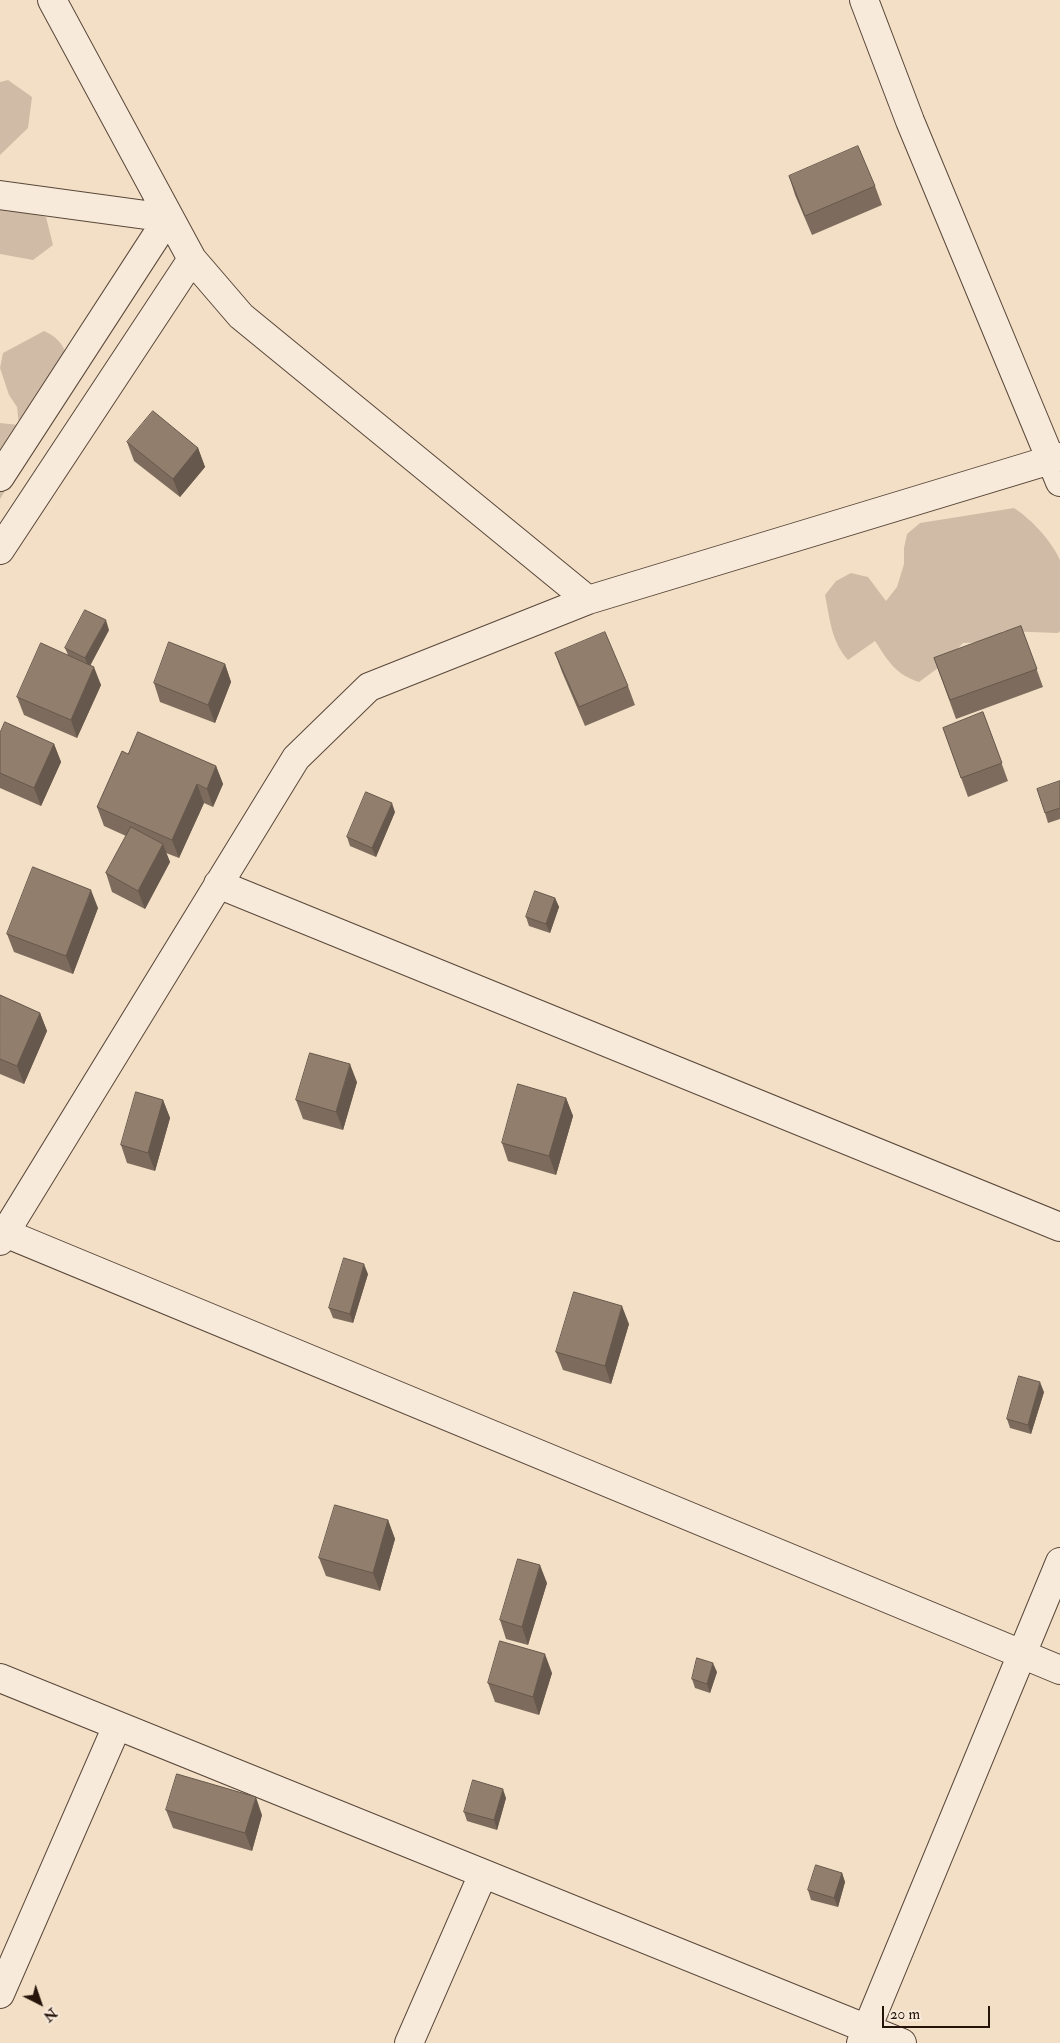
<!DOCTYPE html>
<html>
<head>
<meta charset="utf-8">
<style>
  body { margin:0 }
  #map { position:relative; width:1060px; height:2043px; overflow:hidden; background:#f3dfc6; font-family:"IM FELL Double Pica",serif }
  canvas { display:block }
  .north { position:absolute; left:15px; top:1978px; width:50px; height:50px; -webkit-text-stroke:4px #f7eada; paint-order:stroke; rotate:139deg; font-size:14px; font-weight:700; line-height:20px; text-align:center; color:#26140a }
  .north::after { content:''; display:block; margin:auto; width:18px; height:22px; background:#26140a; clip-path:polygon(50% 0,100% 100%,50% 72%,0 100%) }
  .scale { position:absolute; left:882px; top:2006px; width:108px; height:22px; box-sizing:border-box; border:2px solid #26140a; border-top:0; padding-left:6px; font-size:15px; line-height:18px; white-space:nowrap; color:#26140a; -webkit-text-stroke:4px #f7eada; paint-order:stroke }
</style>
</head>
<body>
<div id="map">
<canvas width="1060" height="2043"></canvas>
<div class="north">N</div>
<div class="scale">20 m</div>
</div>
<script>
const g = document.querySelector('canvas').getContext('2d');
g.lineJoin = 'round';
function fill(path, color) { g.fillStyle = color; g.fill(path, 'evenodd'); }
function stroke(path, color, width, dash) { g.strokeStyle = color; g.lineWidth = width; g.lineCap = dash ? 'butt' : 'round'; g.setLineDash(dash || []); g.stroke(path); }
fill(new Path2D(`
  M8,80L32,97L28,128L0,155V82Z
  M14,209L46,217L53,245L33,260L0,254V210Z
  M44,331C67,341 67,357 72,380L0,499V423L19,425L17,407L9,395L0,368L3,353Z
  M1014,508C1032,520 1051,540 1060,560V631L1058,633L1003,631L994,642L963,643L942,665L919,682C895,674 889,662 875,641L848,660C831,641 830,619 825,595L836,581L851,573L868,577L886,601L897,587L904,564V548L907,534L920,523Z`), '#d0bca6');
const street = new Path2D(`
  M52,0L192,259L241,316L588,600
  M864,0L910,121L1060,482
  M0,195L168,218L0,477
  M0,550L192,259
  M218,884L1060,1227
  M5,1233L1060,1670
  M0,1241L296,758L369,687L588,600L1060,457
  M0,1678L902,2043
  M0,1994L117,1726
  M409,2043L483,1874
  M861,2043L1060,1562`);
stroke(street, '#594739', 30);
stroke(street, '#f7eada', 28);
fill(new Path2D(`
  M789,176L875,186L882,205L812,235L795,195Z
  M127,442L198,448L205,467L180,497L134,461Z
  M1021,626L1043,687L956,719L934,658Z
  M109,630L90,665L101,685L77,738L24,715L17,697L68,655L65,648Z
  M555,653L628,686L635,705L585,726L562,672Z
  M225,664L231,682L215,723L160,702L154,683Z
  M983,712L1008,781L968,797L943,728Z
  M0,733L54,744L61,762L41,806L0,788Z
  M128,754L216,766L223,784L213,807L204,803L179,858L166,853L170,862L145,909L112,892L106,873L126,836L104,826L97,807Z
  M1060,781V819L1048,823L1045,813Z
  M395,812L376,857L350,846L347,837Z
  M555,898L559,907L550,933L529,926L526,917Z
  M98,908L73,974L14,952L7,934Z
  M0,995L40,1013L47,1031L24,1084L0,1074Z
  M357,1082L343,1130L303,1119L296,1100Z
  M566,1098L573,1116L556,1175L508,1161L502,1143Z
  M163,1100L170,1118L155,1171L127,1163L121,1145Z
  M368,1274L353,1323L333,1318L329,1308Z
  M629,1324L611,1384L563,1370L556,1352Z
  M1044,1392L1031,1434L1010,1428L1007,1419Z
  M388,1520L395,1539L380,1591L326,1576L319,1558Z
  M547,1583L528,1645L506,1639L500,1620Z
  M717,1672L710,1693L695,1688L692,1679Z
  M552,1673L539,1715L495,1702L488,1683Z
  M506,1798L497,1830L467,1821L464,1812Z
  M166,1810L262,1815L252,1851L173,1828Z
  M842,1873L845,1882L838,1907L811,1900L808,1890Z`), '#7d6c5d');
fill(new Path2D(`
  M198,448L205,467L180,497L173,479Z
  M106,620L109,630L89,668L85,658Z
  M225,664L231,682L215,723L208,705Z
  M94,667L101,685L77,738L71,720Z
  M54,744L61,762L41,806L34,788Z
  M216,766L223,784L213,807L207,789Z
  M197,784L204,803L179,858L172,840Z
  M392,803L395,812L376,857L372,848Z
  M163,844L170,862L145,909L138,891Z
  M91,890L98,908L73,974L66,956Z
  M555,898L559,907L550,933L546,924Z
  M40,1013L47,1031L24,1084L17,1066Z
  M350,1064L357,1082L343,1130L336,1112Z
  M566,1098L573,1116L556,1175L549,1156Z
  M163,1100L170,1118L155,1171L148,1153Z
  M364,1264L368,1274L353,1323L350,1314Z
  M622,1306L629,1324L611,1384L605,1366Z
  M1040,1382L1044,1392L1031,1434L1028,1425Z
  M388,1520L395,1539L380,1591L373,1573Z
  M540,1565L547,1583L528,1645L522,1627Z
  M545,1654L552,1673L539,1715L533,1697Z
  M713,1663L717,1672L710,1693L707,1684Z
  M503,1789L506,1798L497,1830L494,1820Z
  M256,1797L262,1815L252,1851L245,1833Z
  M842,1873L845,1882L838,1907L834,1898Z`), '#66584c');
const building = new Path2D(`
  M858,146L875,186L805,216L789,176Z
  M153,411L198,448L173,479L127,442Z
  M85,610L106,620L85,658L65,648Z
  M1021,626L1037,669L950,700L934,658Z
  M605,632L628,686L579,707L555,653Z
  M169,642L225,664L208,705L154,683Z
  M41,643L94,667L71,720L17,697Z
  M983,712L1002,763L961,778L943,728Z
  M5,722L54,744L34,788L0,773V733Z
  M138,732L216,766L207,789L197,784L172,840L97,807L122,751L128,754Z
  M1060,781V808L1045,813L1037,789Z
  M366,792L392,803L372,848L347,837Z
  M131,827L163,844L138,891L106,873Z
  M33,867L91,890L66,956L7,934Z
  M535,891L555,898L546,924L526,917Z
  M0,995L40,1013L17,1066L0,1059Z
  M310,1053L350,1064L336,1112L296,1100Z
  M518,1084L566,1098L549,1156L502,1143Z
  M136,1092L163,1100L148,1153L121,1145Z
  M344,1258L364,1264L350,1314L329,1308Z
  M574,1292L622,1306L605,1366L556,1352Z
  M1019,1376L1040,1382L1028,1425L1007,1419Z
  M335,1505L388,1520L373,1573L319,1558Z
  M518,1559L540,1565L522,1627L500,1620Z
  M500,1641L545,1654L533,1697L488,1683Z
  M697,1658L713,1663L707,1684L692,1679Z
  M177,1774L256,1797L245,1833L166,1810Z
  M473,1780L503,1789L494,1820L464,1812Z
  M816,1865L842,1873L834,1898L808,1890Z`);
fill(building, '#917e6c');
stroke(building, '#66584c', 1);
</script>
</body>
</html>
